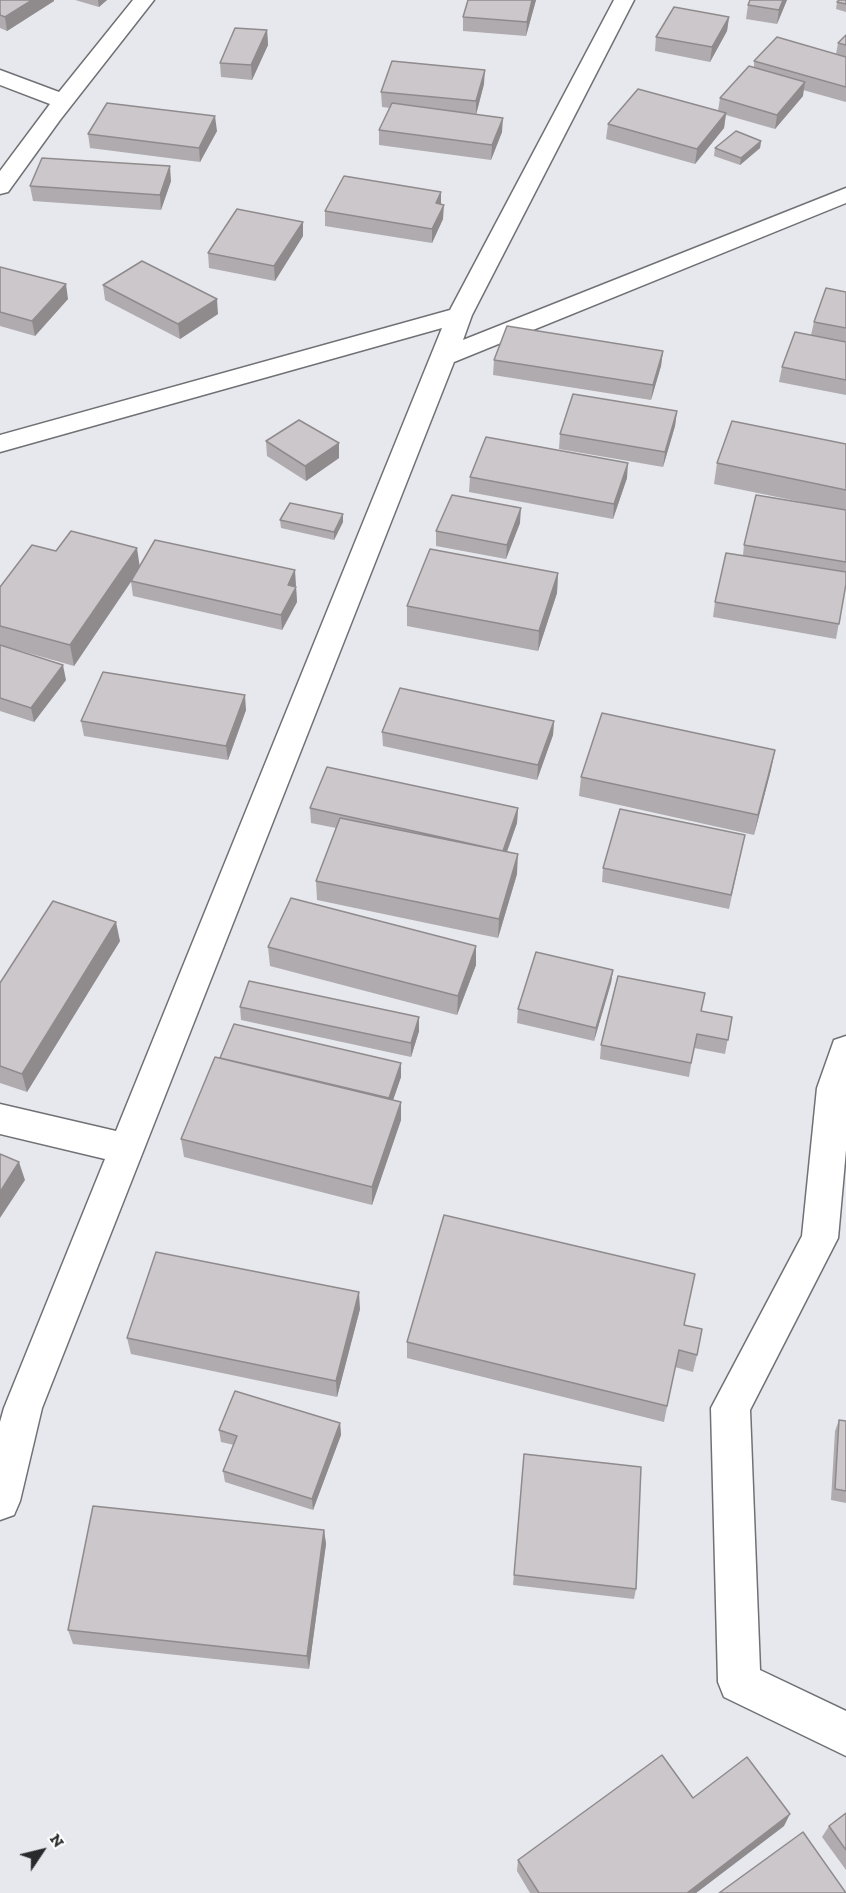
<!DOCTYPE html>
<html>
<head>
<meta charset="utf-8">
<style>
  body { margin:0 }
  #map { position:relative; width:846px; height:1893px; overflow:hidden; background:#e7e8ed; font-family:"Zilla Slab",serif }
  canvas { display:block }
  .north { position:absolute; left:12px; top:1821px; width:60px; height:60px; -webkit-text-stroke:4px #fff; paint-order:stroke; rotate:55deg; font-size:16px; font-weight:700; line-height:24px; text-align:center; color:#292a2b }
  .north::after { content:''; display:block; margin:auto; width:21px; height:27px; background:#292a2b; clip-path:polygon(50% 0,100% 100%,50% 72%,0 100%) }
</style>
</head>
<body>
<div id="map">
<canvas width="846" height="1893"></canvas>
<div class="north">N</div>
</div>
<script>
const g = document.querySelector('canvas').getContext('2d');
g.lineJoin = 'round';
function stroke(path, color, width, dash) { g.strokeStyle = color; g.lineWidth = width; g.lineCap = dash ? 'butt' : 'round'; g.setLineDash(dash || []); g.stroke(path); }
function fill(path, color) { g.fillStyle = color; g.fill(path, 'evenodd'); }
const minor = new Path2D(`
  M133,0H154L60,120L8,192L0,194V171L50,104L0,85V70L59,92Z
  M614,0H634L472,315L463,340L846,188V203L454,362L42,1408L20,1501L14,1515L0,1520V1422L4,1408L105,1159L0,1134V1104L116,1131L442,328L0,452V435L450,310Z
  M846,1036V1150L838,1238L750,1410L760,1670L846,1711V1756L724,1697L718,1682L711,1408L802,1236L817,1088L834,1040Z`);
stroke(minor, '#707175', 3);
fill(minor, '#fff');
fill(new Path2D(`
  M0,0L54,1L7,31L0,28Z
  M75,0H107L99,7Z
  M536,0L526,36L463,31V17Z
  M750,0H787L777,24L746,19L748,5Z
  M846,0V12L836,9L837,2Z
  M729,17L727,31L710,62L655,51L656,37Z
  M267,30L268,45L252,80L221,77L220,63Z
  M846,35V102L803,90V96L775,129L726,115L724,128L695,164L606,139L608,124L718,111L720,98L754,67V61L836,54L838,43Z
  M484,84L476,114L502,132L491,160L379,145V130L390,108L382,107L381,92Z
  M217,131L200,162L90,148L88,134Z
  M761,141L760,148L740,165L714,156L715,148Z
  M171,181L161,210L33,201L30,186Z
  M441,204L443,219L432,243L325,226V211Z
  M303,236L275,281L209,268L208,253Z
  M0,267L68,299L35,336L0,326Z
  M103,285L218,314L180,339L105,300Z
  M846,292V395L779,382L782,367L811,335L814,322Z
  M663,351L661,366L651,400L493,375L494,360Z
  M677,411L675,426L663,467L559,449L560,434Z
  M266,441L339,443V458L306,481L267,456Z
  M846,444V584L836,639L713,617L715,602L743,555L744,545L816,505L714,484L717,463Z
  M470,477L627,478L613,519L469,492Z
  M343,514V522L334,540L281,528L280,520Z
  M520,523L506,559L436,546V531Z
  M56,551L140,566L296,585L295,587H296L297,602L282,630L133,596L131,582L74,666L0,645V587Z
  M558,573L557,593L538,651L407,626V606Z
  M0,645L66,680L34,722L0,711Z
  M246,710L228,760L84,736L81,721Z
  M554,721L553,735L537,780L383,746L382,732Z
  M771,770L754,835L579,796L581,777Z
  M310,808H518L517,823L507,852L517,874L498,938L317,900L316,881L336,828L311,823Z
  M742,849L729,909L602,882L603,868Z
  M120,941L27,1092L0,1083V983Z
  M476,946V965L457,1015L270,966L268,947Z
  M613,970L611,983L594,1041L517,1023L518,1009Z
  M240,1007L419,1031L411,1057L241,1020Z
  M701,1011L732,1017L725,1054L694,1048L689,1077L600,1059L601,1045Z
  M220,1058L401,1077L393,1100L401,1120L372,1205L184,1157L181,1139Z
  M360,1309L337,1397L131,1354L127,1338Z
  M684,1325L697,1355L693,1372L675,1367L664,1422L407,1358V1342Z
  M839,1420L846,1421V1503L831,1500L835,1431Z
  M340,1423L341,1435L313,1510L225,1482L223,1471L234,1445L221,1442L219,1430Z
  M524,1454L636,1589L634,1599L513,1585Z
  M324,1530L326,1544L309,1669L73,1644L68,1630Z
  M846,1813V1870L822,1837L829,1826Z
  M784,1826L696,1893H530L517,1871L518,1860Z`), '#afabae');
fill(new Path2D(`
  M32,0H54V1L7,31L5,17Z
  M98,0H107L99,7Z
  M532,0H536L526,36L527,22Z
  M783,0H787L777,24L779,10Z
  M729,17L727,31L710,62L712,47Z
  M267,30L268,45L252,80L251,65Z
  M485,70L484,84L476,115V101Z
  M805,82L803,96L775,129L777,115Z
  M726,113L724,128L695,164L697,149Z
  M215,116L217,131L200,162L199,148Z
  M503,118L502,132L491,160L492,145Z
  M761,141L760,148L740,165L741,158Z
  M170,166L171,181L161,210L160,195Z
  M441,192V207L436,203Z
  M444,205L443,219L432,243V229Z
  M303,222V236L275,281L274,266Z
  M66,284L68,299L35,336L32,321Z
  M217,299L218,314L180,339L178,324Z
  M663,351L661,366L651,400L653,385Z
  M677,411L675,426L663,467L665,452Z
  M339,443V458L306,481L305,466Z
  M628,463L627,478L613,519L614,504Z
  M521,508L520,523L506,559L507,545Z
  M343,514V522L334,540V532Z
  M137,548L140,568L74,666L70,645Z
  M295,570L296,585L289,600L288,585Z
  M558,573L557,593L538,651L539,631Z
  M296,587L297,602L282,630L281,615Z
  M63,665L66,680L34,722L31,708Z
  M245,695L246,710L228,760L226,746Z
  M554,721L553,735L537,780L538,765Z
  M775,750L771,770L754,835L758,815Z
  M518,808L517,823L502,865L503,851Z
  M518,854L517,874L498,938L499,919Z
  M116,922L120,941L27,1092L22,1074Z
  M476,946V965L457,1015L458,996Z
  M613,970L611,983L594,1041L596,1028Z
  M419,1017V1031L411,1057V1043Z
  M401,1063V1077L389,1112V1098Z
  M401,1102V1120L372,1205V1187Z
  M19,1162L25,1180L0,1218V1192Z
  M359,1292L360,1309L337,1397L336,1381Z
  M340,1423L341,1435L313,1510L312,1499Z
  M324,1530L326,1544L309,1669L307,1656Z
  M790,1814L784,1826L696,1893H687Z`), '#8f8b8d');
const building = new Path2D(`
  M0,0H32L5,17L0,15Z
  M468,0H532L527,22L463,17Z
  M750,0H783L779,10L748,5Z
  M839,0H846V4L837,2Z
  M674,7L729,17L712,47L656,37Z
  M235,28L267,30L251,65L220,63Z
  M846,35V45L838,43Z
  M777,37L846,57V87L754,61Z
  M392,61L485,70L476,101L381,92Z
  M749,66L805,82L777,115L720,98Z
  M638,89L726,113L697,149L608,124Z
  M107,103L215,116L199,148L88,134Z
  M392,103L503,118L492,145L379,130Z
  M736,131L761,141L741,158L715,148Z
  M42,158L170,166L160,195L30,186Z
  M344,176L441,192L436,203L444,205L432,229L325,211Z
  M237,209L303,222L274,266L208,253Z
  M142,261L217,299L178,324L103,285Z
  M0,267L66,284L32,321L0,312Z
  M826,288L846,292V328L814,322Z
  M507,326L663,351L653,385L494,360Z
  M795,332L846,342V380L782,367Z
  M573,394L677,411L665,452L560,434Z
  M299,420L339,443L305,466L266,441Z
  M732,421L846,444V490L717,463Z
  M486,437L628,463L614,504L470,477Z
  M452,495L521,508L507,545L436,531Z
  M756,495L846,510V562L744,545Z
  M290,503L343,514L334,532L280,520Z
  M71,531L137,548L70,645L0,626V587L32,545L56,551Z
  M155,540L295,570L288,585L296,587L281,615L131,581Z
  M430,549L558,573L539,631L407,606Z
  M726,553L846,572V584L839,624L715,602Z
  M0,645L63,665L31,708L0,698Z
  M103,672L245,695L226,746L81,721Z
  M400,688L554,721L538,765L382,732Z
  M602,713L775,750L758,815L581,777Z
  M327,767L518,808L503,851L310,808Z
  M620,809L745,835L731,895L603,868Z
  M340,818L518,854L499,919L316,881Z
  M291,898L476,946L458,996L268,947Z
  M53,901L116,922L22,1074L0,1066V983Z
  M536,952L613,970L596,1028L518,1009Z
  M618,976L705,993L701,1011L732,1017L728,1040L697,1034L691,1063L601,1045Z
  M249,981L419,1017L411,1043L240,1007Z
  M234,1024L401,1063L389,1098L220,1058Z
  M215,1057L401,1102L372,1187L181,1139Z
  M0,1154L19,1162L0,1192Z
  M444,1215L695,1274L684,1325L702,1329L697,1355L679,1350L667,1406L407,1342Z
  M156,1252L359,1292L336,1381L127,1338Z
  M235,1391L340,1423L312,1499L223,1471L237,1436L219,1430Z
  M839,1420L846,1421V1491L835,1489Z
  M524,1454L641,1467L636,1589L514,1575Z
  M93,1506L324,1530L307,1656L68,1630Z
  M662,1755L693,1798L747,1757L790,1814L687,1893H539L518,1860Z
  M846,1813V1850L829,1826Z
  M803,1832L846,1893H719Z`);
fill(building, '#ccc7ca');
stroke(building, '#8f8b8d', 1.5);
</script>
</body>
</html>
